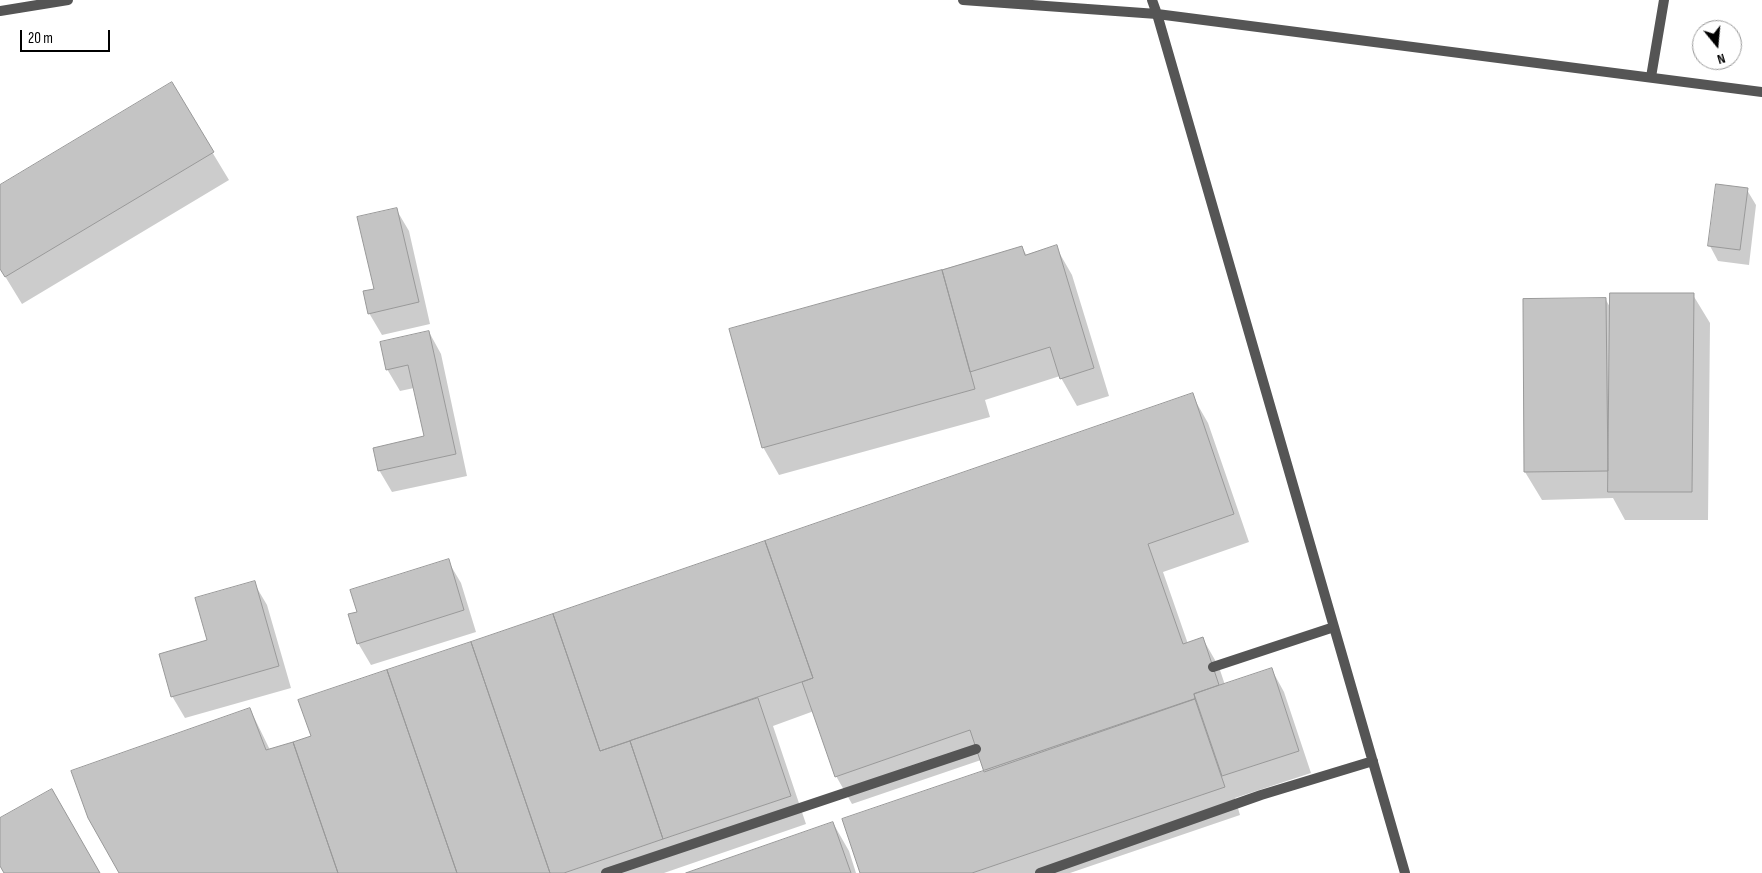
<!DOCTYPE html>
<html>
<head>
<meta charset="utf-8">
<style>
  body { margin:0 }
  #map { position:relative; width:1762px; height:873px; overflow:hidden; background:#fff; font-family:"Sofia Sans Condensed",sans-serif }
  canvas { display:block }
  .north { position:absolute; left:1692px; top:20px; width:50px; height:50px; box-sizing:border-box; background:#fff; border:1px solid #999; border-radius:50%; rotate:163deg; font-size:14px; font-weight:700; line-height:20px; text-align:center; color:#000 }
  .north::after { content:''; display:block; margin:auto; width:18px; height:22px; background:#000; clip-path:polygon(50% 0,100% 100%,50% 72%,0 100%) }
  .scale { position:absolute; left:20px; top:30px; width:90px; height:22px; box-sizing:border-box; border:2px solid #000; border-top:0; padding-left:6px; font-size:15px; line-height:18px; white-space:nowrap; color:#000; -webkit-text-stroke:4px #fff; paint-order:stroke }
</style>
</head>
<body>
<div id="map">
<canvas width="1762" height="873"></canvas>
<div class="north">N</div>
<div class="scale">20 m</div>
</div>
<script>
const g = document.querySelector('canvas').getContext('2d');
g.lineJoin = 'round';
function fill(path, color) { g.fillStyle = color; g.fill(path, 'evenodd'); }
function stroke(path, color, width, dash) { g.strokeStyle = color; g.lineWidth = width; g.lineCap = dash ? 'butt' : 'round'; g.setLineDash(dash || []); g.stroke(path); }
fill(new Path2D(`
  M171,84L229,180L22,304L0,268V186Z
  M1747,190L1756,205L1749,265L1718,261L1710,246Z
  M396,209L409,231L430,324L382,335L369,313Z
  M1022,247L1027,256L1056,247L1072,275L1109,396L1077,406L1060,376L985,400L990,417L779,475L763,447L730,329Z
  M1693,295L1710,323L1708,520H1625L1613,498L1542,500L1525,472L1524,301L1606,300L1611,309Z
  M429,332L441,354L467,476L392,492L379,470L425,437L414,388L400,391L387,369Z
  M1192,395L1208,423L1249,542L1163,572L1188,644L1203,639L1219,667L1225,685L1272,670L1284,692L1311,773L1235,798L1240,815L1070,873H861L986,773L981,760L852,804L836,776L814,711L773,726L806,824L664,873H120L250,709L270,750L313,737L300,701Z
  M448,561L461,583L476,632L371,665L358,643V612Z
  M254,583L267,605L291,688L185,718L172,696L209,641Z
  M833,823L849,851L856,873H690Z`), '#0003');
const building = new Path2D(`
  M172,82L214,152L5,277L0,269V185Z
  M1716,184L1748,188L1740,250L1708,246Z
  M397,208L419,302L368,314L363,291L374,289L357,217Z
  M1057,245L1094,368L1060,379L1050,347L970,372L942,270L1022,246L1025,255Z
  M942,270L975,389L762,448L729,329Z
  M1610,293H1694L1692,492H1608Z
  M1606,298L1608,471L1524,472L1523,299Z
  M429,331L456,454L378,471L373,448L424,436L408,365L386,370L380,342Z
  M1193,393L1234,514L1148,544L1183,644L1203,637L1219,685L1194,694L1195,699L984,772L970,730L835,777L802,682L813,678L765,541Z
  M765,541L813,678L600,751L553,614Z
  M449,559L464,610L357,644L348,614L357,612L350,590Z
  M255,581L279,666L171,697L159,654L207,640L195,598Z
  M553,614L600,751L630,741L663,839L564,873H550L471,642Z
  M471,642L550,873H457L387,670Z
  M1272,668L1299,751L1222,776L1194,694Z
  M387,670L457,873H338L293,742L311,736L298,700Z
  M758,698L791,796L663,839L630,741Z
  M1195,699L1225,787L972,873H860L842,819Z
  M250,708L266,750L293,742L338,873H119L88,818L71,771Z
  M52,789L100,873H4L0,866V818Z
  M833,822L851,873H686Z`);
fill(building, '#c4c4c4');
stroke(building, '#999', 1);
stroke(new Path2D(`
  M1157,14L1405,873
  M1651,77L1664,0
  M1213,667L1334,627
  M606,873L976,749
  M1040,873L1261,795L1373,761`), '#555', 10);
stroke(new Path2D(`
  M963,0L1157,14L1762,92
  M1152,0L1157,14
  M0,11L68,0`), '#555', 10);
</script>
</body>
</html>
